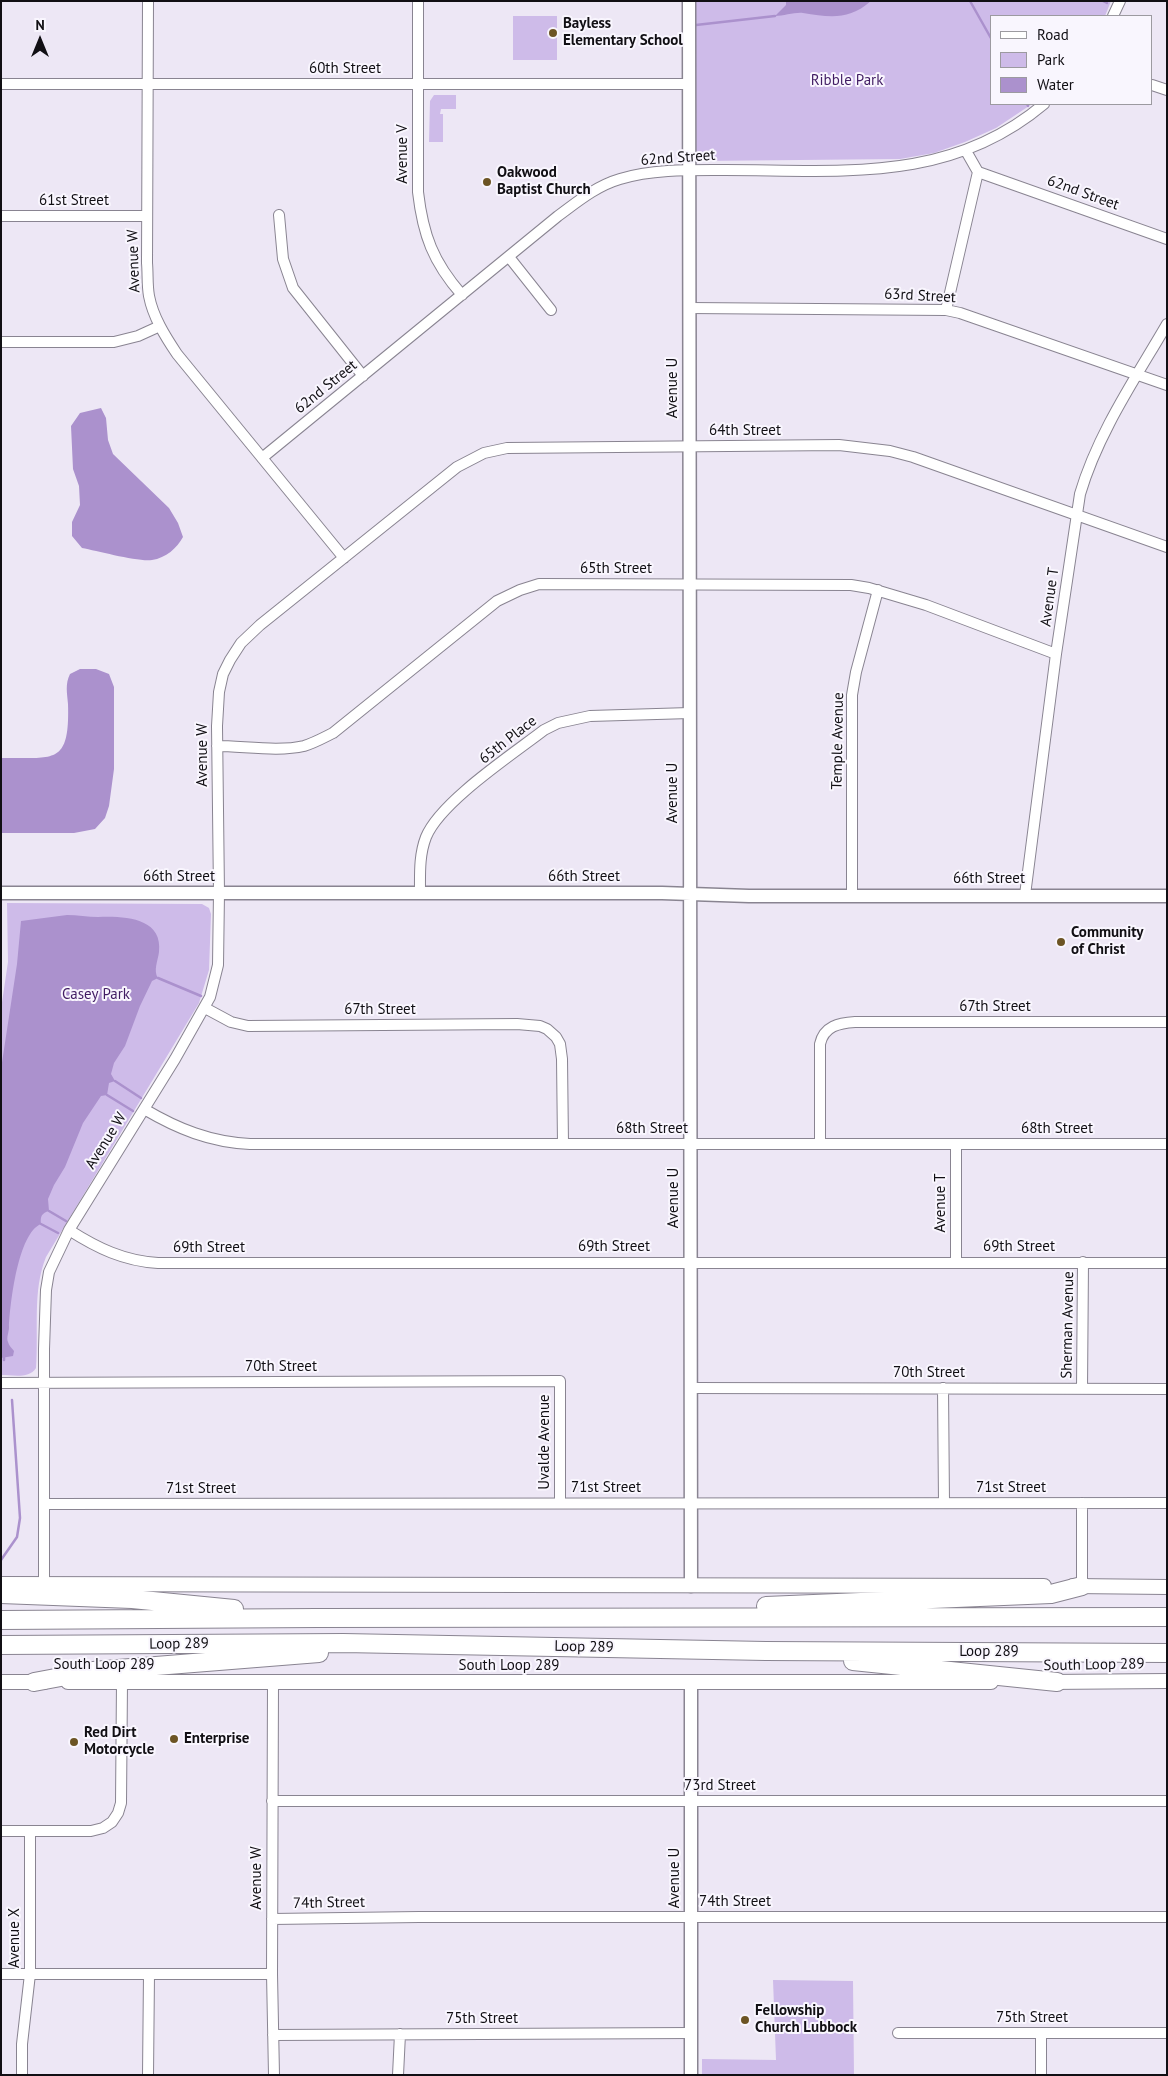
<!DOCTYPE html>
<html>
<head>
<meta charset="utf-8">
<style>
  body { margin:0 }
  #map { position:relative; width:1168px; height:2076px; overflow:hidden; background:#ede7f5; font-family:"PT Sans",sans-serif }
  canvas { display:block }
  .frame { position:absolute; inset:0; border:2px solid #110f14; pointer-events:none }
  .legend { position:absolute; left:990px; top:15px; width:162px; height:90px; box-sizing:border-box; background:#f9f6fe; border:1px solid #9c9aa0; margin:0; padding:6px 9px; list-style:none; font-size:15px; color:#110f14 }
  .legend li { display:flex; align-items:center; gap:10px; height:25px }
  .legend b { width:25px; border:1px solid #9c9aa0 }
  .north { position:absolute; left:15px; top:15px; width:50px; height:50px; -webkit-text-stroke:4px #f9f6fe; paint-order:stroke; rotate:0deg; font-size:14px; font-weight:700; line-height:20px; text-align:center; color:#110f14 }
  .north::after { content:''; display:block; margin:auto; width:18px; height:22px; background:#110f14; clip-path:polygon(50% 0,100% 100%,50% 72%,0 100%) }
</style>
</head>
<body>
<div id="map">
<canvas width="1168" height="2076"></canvas>
<div class="frame"></div>
<ul class="legend">
<li><b style="height:6px;background:#fff"></b>Road</li>
<li><b style="height:14px;background:#cebbe9"></b>Park</li>
<li><b style="height:14px;background:#ab91cd"></b>Water</li>
</ul>
<div class="north">N</div>
</div>
<script>
const g = document.querySelector('canvas').getContext('2d');
g.lineJoin = 'round';
function fill(path, color) { g.fillStyle = color; g.fill(path, 'evenodd'); }
function stroke(path, color, width, dash) { g.strokeStyle = color; g.lineWidth = width; g.lineCap = dash ? 'butt' : 'round'; g.setLineDash(dash || []); g.stroke(path); }
function drawText(font, color, halo, rows, align = 'center') {
  g.font = font + ' "PT Sans",sans-serif'; g.lineWidth = 4; g.setLineDash([]); g.textBaseline = 'middle'; g.strokeStyle = halo; g.fillStyle = color; for (const [text, x, y, turn = 0] of rows) {
    g.save(); g.translate(x, y); g.rotate((+turn || 0) * Math.PI / 180); g.textAlign = isNaN(turn) ? turn : align; if (halo) g.strokeText(text, 0, 0); g.fillText(text, 0, 0); g.restore();
  }
}
fill(new Path2D(`
  M696,1H1111L1105,16H992V104H1032L996,128L965,142L934,153L900,159L699,161L695,157Z
  M513,16H557V60H513Z
  M434,95H456V109H441L440,114H443V142H429L430,101Z
  M7,903L202,904L209,908L211,914L209,970L199,1003L46,1257C32,1292 39,1330 36,1368C29,1379 13,1375 1,1375V1009L8,962Z
  M773,1980L853,1981L854,2075H702V2059L776,2060Z`), '#cebbe9');
fill(new Path2D(`
  M786,1H871C848,21 829,17 803,13C795,12 784,16 775,16L786,5Z
  M101,408L106,418L108,440L113,454L169,508L178,523L183,537C177,548 166,558 152,560C138,562 98,551 82,548L72,536V522L80,505L79,486L73,469L71,426L80,413Z
  M80,669H96L109,674L114,687V769L109,806L105,818L95,829L74,833H1V758C53,757 70,767 68,704C67,693 65,684 70,674Z
  M67,915C77,915 88,917 98,917C123,916 163,917 159,952C158,960 153,971 158,978L152,981L140,1006L125,1046L114,1063L111,1074L115,1081L109,1083L107,1095L101,1096L83,1123L65,1167L54,1185L48,1199L49,1211C42,1213 40,1216 41,1224C18,1233 10,1304 9,1327C9,1332 6,1338 8,1342C9,1346 12,1348 14,1351L13,1356L1,1358V1069L17,964L21,921Z`), '#ab91cd');
stroke(new Path2D(`
  M970,1L992,40
  M1103,1L1107,3
  M696,25L775,16
  M1027,104L1028,106
  M158,978L201,996
  M115,1081L141,1098
  M107,1095L133,1111
  M49,1211L66,1221
  M41,1224L58,1233
  M4,1357V1360
  M1,1560L17,1537L20,1518L12,1400`), '#ab91cd', 2.5);
const minor = new Path2D(`
  M148,1L147,263C148,274 147,285 149,296C153,317 165,336 177,354L344,558
  M418,1V192C423,235 433,262 462,295
  M1113,16L1120,1
  M1,84H689
  M1152,85L1167,90
  M966,151L978,172L1167,239
  M279,215L283,259L293,288L363,376
  M1,216H147
  M509,257L551,310
  M689,308L946,310L960,313L1167,385
  M946,310L978,172
  M1,342H114L138,336L160,326
  M262,458L558,216C577,202 596,186 620,179C653,169 691,170 725,170C841,170 949,184 1044,104
  M217,746C243,746 279,752 304,746C314,743 323,738 333,733L497,601L520,590L539,584L851,585L869,588L926,605L1056,654
  M420,893C420,874 419,855 426,837C440,802 513,754 544,730L558,723L590,716L690,713
  M1025,895L1056,654L1080,494C1098,433 1135,379 1167,324
  M852,896V695L856,672L878,590
  M205,1008L231,1022L248,1026L517,1024L540,1026L547,1029L556,1037L560,1044L562,1059L563,1144
  M144,1109C178,1129 210,1142 250,1144H1167
  M820,1143V1044C824,1026 839,1023 855,1022H1167
  M956,1144V1262
  M69,1230C97,1248 124,1261 158,1263H1167
  M1,1383L560,1381V1503
  M690,1388L1167,1389
  M943,1388L944,1503
  M1082,1389L1083,1262
  M45,1504L1167,1503
  M44,1584V1349L46,1290L49,1272L69,1230L175,1059L210,997L218,965L219,893L217,726L219,692L223,674L230,660L241,643L260,625L457,467L484,453L507,448L839,445L890,451L913,457L1167,547
  M1082,1586V1503
  M273,1682L272,1974L274,2075
  M272,1801H1167
  M1,1831H91L103,1828L112,1822L118,1813L121,1803L122,1682
  M272,1919L419,1917H1167
  M1,1974H272
  M898,2033H1167
  M1041,2033V2075
  M273,2035L691,2033
  M22,2075V2044L30,1974V1831
  M148,2075L149,1974
  M398,2075L400,2034`);
const tertiary = new Path2D(`
  M689,1L691,1586
  M1,893H662L749,896H1167
  M691,1682V2075`);
const secondary = new Path2D(`
  M1,1584L1044,1586
  M1073,1586L1167,1587
  M1,1682H44
  M68,1682H991
  M1048,1682L1167,1681`);
const motorway = new Path2D(`
  M1,1594L132,1599L234,1609
  M766,1606L1051,1594L1082,1586
  M1,1620L317,1618L1167,1617
  M1,1645L343,1643L766,1651L1167,1653
  M853,1661L1057,1682
  M34,1682L93,1671L319,1653`);
stroke(minor, '#898491', 12);
stroke(tertiary, '#898491', 15);
stroke(secondary, '#898491', 16);
stroke(motorway, '#898491', 20);
stroke(minor, '#fff', 10);
stroke(tertiary, '#fff', 12);
stroke(secondary, '#fff', 14);
stroke(motorway, '#fff', 18);
for (const [x, y, r, color] of [
  [553,33,5,"#6c5424"],
  [487,182,5,"#6c5424"],
  [1061,942,5,"#6c5424"],
  [174,1739,5,"#6c5424"],
  [74,1742,5,"#6c5424"],
  [745,2020,5,"#6c5424"]
]) { const dot = new Path2D(); dot.arc(x, y, r, 0, 2 * Math.PI); g.fillStyle = color; g.fill(dot); stroke(dot, '#f9f6fe', 2); }
drawText('bold 15px', '#110f14', '#f9f6fe', [
  ["Bayless",563,24],
  ["Elementary School",563,41],
  ["Oakwood",497,173],
  ["Baptist Church",497,190],
  ["Community",1071,933],
  ["of Christ",1071,950],
  ["Red Dirt",84,1733],
  ["Motorcycle",84,1750],
  ["Enterprise",184,1739],
  ["Fellowship",755,2011],
  ["Church Lubbock",755,2028]
], 'left');
drawText('15px', '#110f14', '#f9f6fe', [
  ["60th Street",345,69],
  ["Avenue V",403,154,-90],
  ["62nd Street",678,158,-4],
  ["62nd Street",1083,193,20],
  ["61st Street",74,201],
  ["Avenue W",134,261,-92],
  ["63rd Street",920,296,3],
  ["62nd Street",326,387,-39],
  ["Avenue U",673,388,-90],
  ["64th Street",745,431],
  ["65th Street",616,569],
  ["Avenue T",1050,597,-82],
  ["65th Place",508,740,-38],
  ["Temple Avenue",838,741,-89],
  ["Avenue W",203,755,-90],
  ["Avenue U",673,793,-90],
  ["66th Street",179,877],
  ["66th Street",584,877],
  ["66th Street",989,879],
  ["67th Street",995,1007],
  ["67th Street",380,1010],
  ["68th Street",652,1129],
  ["68th Street",1057,1129],
  ["Avenue W",106,1141,-58],
  ["Avenue U",674,1198,-90],
  ["Avenue T",941,1203,-90],
  ["69th Street",614,1247],
  ["69th Street",1019,1247],
  ["69th Street",209,1248],
  ["Sherman Avenue",1068,1325,-89],
  ["70th Street",281,1367],
  ["70th Street",929,1373],
  ["Uvalde Avenue",545,1442,-90],
  ["71st Street",606,1488],
  ["71st Street",1011,1488],
  ["71st Street",201,1489],
  ["Loop 289",179,1644,-1],
  ["Loop 289",584,1647,1],
  ["Loop 289",989,1652],
  ["South Loop 289",104,1665],
  ["South Loop 289",1094,1665,-1],
  ["South Loop 289",509,1666],
  ["73rd Street",720,1786],
  ["Avenue W",257,1878,-90],
  ["Avenue U",675,1878,-90],
  ["74th Street",735,1902],
  ["74th Street",329,1903,-1],
  ["Avenue X",15,1938,-90],
  ["75th Street",1032,2018],
  ["75th Street",482,2019]
]);
drawText('15px', '#411c63', '#f9f6fe', [
  ["Ribble Park",847,81],
  ["Casey Park",96,995]
]);
</script>
</body>
</html>
